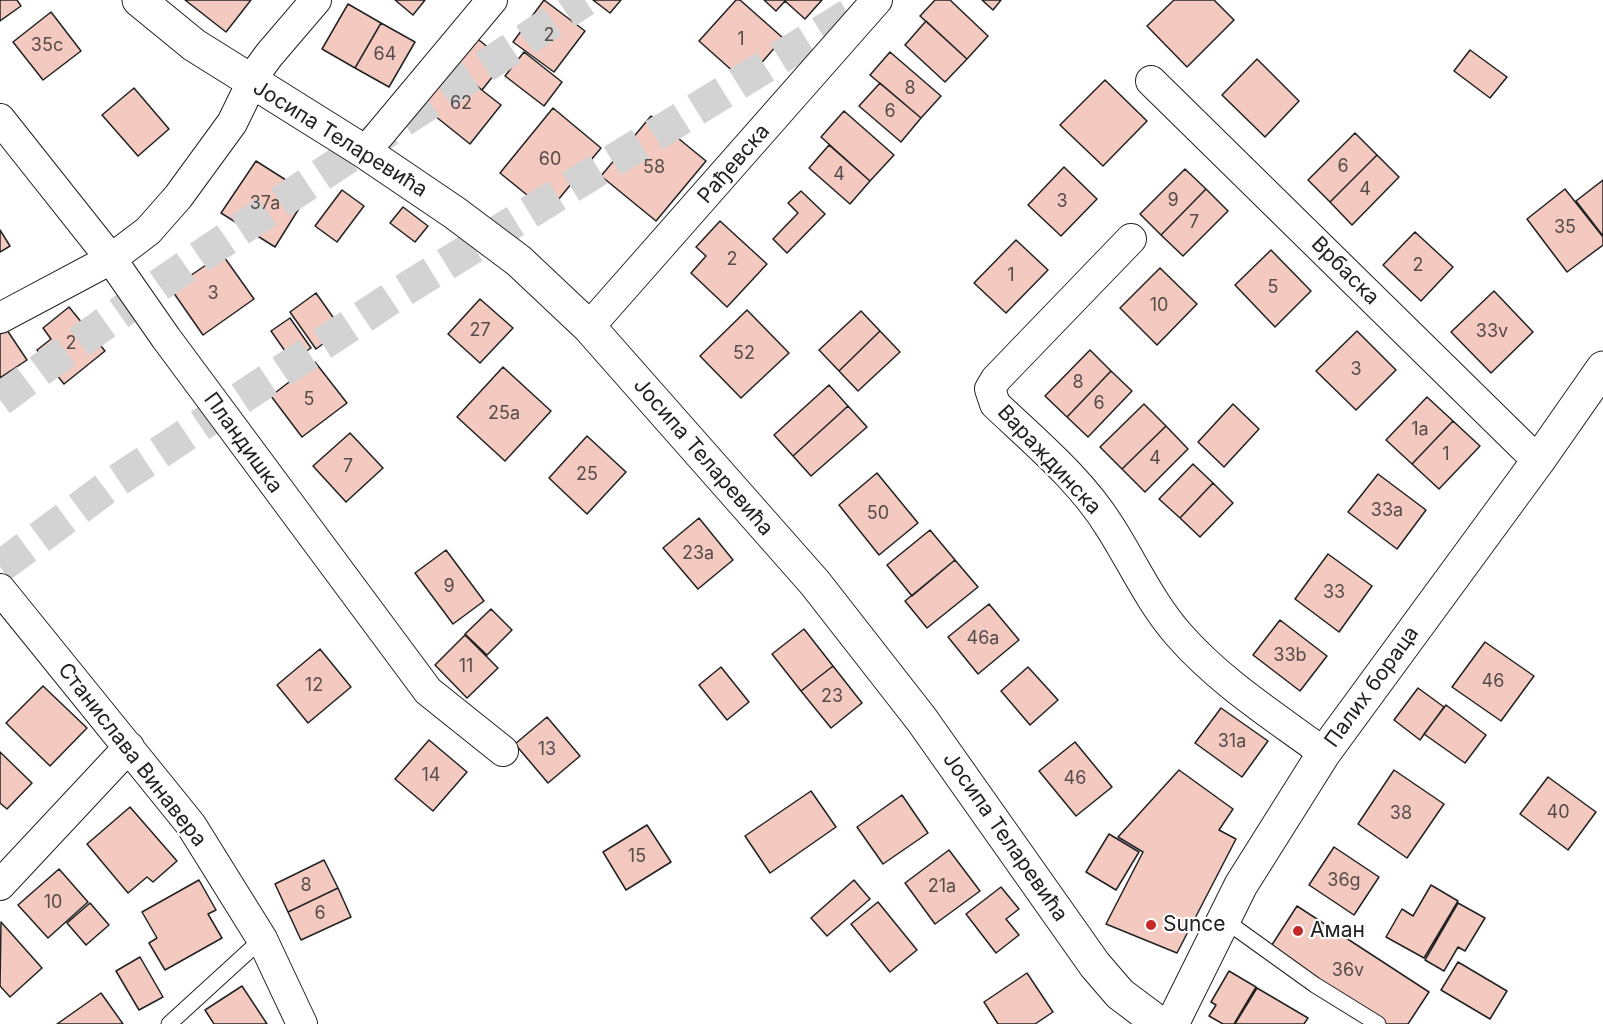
<!DOCTYPE html>
<html>
<head>
<meta charset="utf-8">
<style>
  body { margin:0 }
  canvas { display:block; background:#fff }
</style>
</head>
<body>
<canvas width="1603" height="1024"></canvas>
<script>
const g = document.querySelector('canvas').getContext('2d');
g.lineJoin = 'round';
function fill(path, color) { g.fillStyle = color; g.fill(path, 'evenodd'); }
function stroke(path, color, width, dash) { g.strokeStyle = color; g.lineWidth = width; g.lineCap = dash ? 'butt' : 'round'; g.setLineDash(dash || []); g.stroke(path); }
function drawText(font, color, halo, rows, align = 'center') {
  g.font = font + ' Inter,sans-serif'; g.lineWidth = 4.5; g.setLineDash([]); g.textBaseline = 'middle'; g.strokeStyle = halo; g.fillStyle = color; for (const [text, x, y, turn = 0] of rows) {
    g.save(); g.translate(x, y); g.rotate((+turn || 0) * Math.PI / 180); g.textAlign = isNaN(turn) ? turn : align; if (halo) g.strokeText(text, 0, 0); g.fillText(text, 0, 0); g.restore();
  }
}
const building = new Path2D(`
  M0,0H17L21,6L0,21Z
  M185,0H251L226,32Z
  M395,0H425L413,15Z
  M544,0L585,31L554,72L513,42Z
  M593,0H621L610,13Z
  M736,0H740L783,38L745,82L699,41Z
  M764,0H822L805,19L785,1L776,11Z
  M935,0H950L988,36L967,59L920,16Z
  M982,0H1001L993,10Z
  M1174,0H1214L1234,20L1187,67L1147,26Z
  M348,4L381,23L355,68L322,49Z
  M51,12L81,51L43,80L13,42Z
  M926,21L967,59L945,82L905,45Z
  M381,23L415,42L389,87L355,68Z
  M474,36L505,61L482,90L451,65Z
  M1470,50L1507,77L1490,98L1454,71Z
  M524,52L562,82L544,106L505,76Z
  M890,52L941,96L921,118L870,75Z
  M1257,59L1299,101L1265,137L1222,95Z
  M451,66L501,105L470,144L420,104Z
  M1105,80L1147,121L1103,166L1060,125Z
  M880,83L921,118L901,142L859,106Z
  M134,88L169,129L138,156L102,115Z
  M553,108L601,148L548,212L500,173Z
  M844,111L894,155L870,181L821,137Z
  M651,116L706,161L656,221L601,176Z
  M1355,133L1377,155L1330,202L1308,180Z
  M829,145L870,181L850,204L809,168Z
  M1377,155L1399,177L1352,225L1330,202Z
  M256,161L308,194L275,247L221,213Z
  M1064,167L1097,199L1061,236L1028,205Z
  M1185,169L1206,189L1161,235L1140,214Z
  M1603,180V236L1576,201Z
  M1206,189L1228,211L1183,256L1161,235Z
  M1565,189L1603,237V245L1567,272L1527,219Z
  M342,190L364,206L337,242L315,226Z
  M801,191L825,214L787,253L773,239L798,213L788,203Z
  M403,207L428,226L415,242L390,223Z
  M720,221L767,264L727,307L691,273L706,256L696,247Z
  M0,230L10,246L0,252Z
  M1415,232L1453,267L1421,301L1383,265Z
  M1016,240L1048,270L1006,313L974,283Z
  M1271,250L1311,291L1275,327L1235,285Z
  M222,254L254,299L203,335L171,289Z
  M1160,268L1197,304L1157,345L1120,308Z
  M1494,291L1533,332L1491,373L1451,332Z
  M316,293L342,330L316,349L290,312Z
  M480,299L513,328L480,363L448,334Z
  M69,307L105,351L64,384L37,350L51,339L43,328Z
  M747,310L789,353L741,398L700,356Z
  M861,311L880,331L839,371L819,350Z
  M290,318L311,348L292,361L271,331Z
  M7,330L27,360L0,378V334Z
  M880,331L900,352L858,391L839,371Z
  M1357,331L1396,370L1356,410L1316,371Z
  M1090,350L1111,371L1067,417L1045,396Z
  M315,362L347,403L302,437L271,396Z
  M503,367L551,411L505,461L457,417Z
  M1111,371L1132,391L1088,437L1067,417Z
  M829,385L848,406L793,456L774,435Z
  M1427,397L1453,421L1412,464L1386,440Z
  M1144,404L1166,426L1122,469L1100,447Z
  M1233,404L1259,429L1224,467L1198,442Z
  M848,406L867,427L811,476L793,456Z
  M1453,421L1480,446L1439,489L1412,464Z
  M1166,426L1188,449L1145,492L1122,469Z
  M350,433L383,468L346,502L313,466Z
  M587,436L626,472L587,514L549,478Z
  M1193,464L1213,483L1180,518L1159,499Z
  M877,473L918,523L879,555L839,505Z
  M1378,474L1426,510L1397,549L1348,512Z
  M1213,483L1233,503L1200,537L1180,518Z
  M699,518L733,560L698,589L663,548Z
  M930,530L955,560L912,596L887,565Z
  M446,550L484,601L453,624L415,573Z
  M1328,554L1372,586L1339,632L1295,599Z
  M955,560L978,587L927,628L905,601Z
  M989,604L1019,640L978,674L948,637Z
  M491,609L512,630L487,655L465,634Z
  M1280,620L1327,656L1300,691L1253,655Z
  M804,629L833,666L801,691L772,654Z
  M465,635L498,668L467,698L435,665Z
  M1485,642L1534,676L1501,721L1452,687Z
  M320,649L351,687L308,723L277,685Z
  M833,666L862,703L831,728L801,691Z
  M721,667L749,702L727,720L699,685Z
  M1028,667L1058,700L1030,725L1001,691Z
  M43,686L87,728L50,766L6,723Z
  M1418,688L1444,707L1420,740L1394,720Z
  M1446,705L1486,735L1465,763L1424,734Z
  M1221,708L1268,741L1242,777L1195,743Z
  M547,717L580,756L548,783L515,744Z
  M429,740L467,772L433,811L395,779Z
  M1075,742L1112,787L1076,816L1039,771Z
  M0,752L32,783L7,809L0,803Z
  M1179,770L1233,809L1219,830L1236,839L1177,953L1106,924L1143,852L1118,837Z
  M1394,770L1444,804L1407,858L1358,824Z
  M1548,777L1596,812L1568,850L1520,814Z
  M811,791L836,827L770,873L745,836Z
  M902,795L928,833L883,864L857,827Z
  M130,807L177,861L153,882L147,877L128,893L87,844Z
  M647,825L671,862L626,890L603,852Z
  M1109,834L1139,852L1116,890L1086,872Z
  M1334,847L1379,877L1354,915L1309,885Z
  M949,850L980,891L935,924L905,883Z
  M324,860L338,888L288,912L275,884Z
  M59,869L88,902L48,938L18,905Z
  M199,880L216,910L208,914L222,938L165,970L149,943L157,938L142,912Z
  M854,880L870,899L827,936L811,918Z
  M1431,885L1458,901L1424,958L1386,937L1402,909L1413,916Z
  M1001,887L1019,909L1006,919L1019,935L996,953L966,914Z
  M338,888L351,917L301,940L288,912Z
  M878,902L917,950L890,972L851,924Z
  M90,903L109,925L86,945L67,923Z
  M1458,903L1485,918L1465,951L1458,947L1444,971L1425,960Z
  M1297,906L1429,992L1408,1024H1381L1268,951Z
  M1,922L42,968L10,997L0,986Z
  M140,957L163,997L139,1010L116,971Z
  M1458,962L1507,991L1490,1019L1441,990Z
  M1229,971L1256,987L1234,1024H1223L1209,1016L1216,1005L1211,1002Z
  M1027,973L1053,1012L1035,1024H998L984,1002Z
  M242,986L267,1024H214L205,1010Z
  M1257,988L1308,1018L1304,1024H1235Z
  M101,993L123,1024H57Z`);
fill(building, '#f3c9c0');
stroke(building, '#222', 1.5);
stroke(new Path2D(`
  M0,400C189,258 389,131 585,0
  M0,567L106,488L399,293L873,0`), '#d3d3d3', 33, [33, 16]);
const service = new Path2D(`
  M1223,919L1315,985L1378,1024
  M169,1024L262,939`);
const minor = new Path2D(`
  M1151,81L1538,461
  M0,119L111,259L166,338L428,691L503,751
  M365,152L492,0
  M1131,239L996,379L990,389L995,404C1035,442 1081,480 1110,527C1133,563 1150,602 1179,635C1220,682 1274,716 1324,753
  M0,318L111,259L148,231L178,197L232,123L258,70L269,55L316,0
  M589,327L877,0
  M0,589L191,825L262,939L302,1024
  M0,885L129,747`);
const tertiary = new Path2D(`
  M139,0L194,45L365,152L455,213L519,261L589,327L815,583L922,720L1095,965L1120,994L1160,1024
  M1172,1024L1241,885L1324,753L1538,461L1603,368`);
stroke(service, '#222', 17);
stroke(minor, '#222', 32);
stroke(tertiary, '#222', 35);
stroke(service, '#fff', 15);
stroke(minor, '#fff', 30);
stroke(tertiary, '#fff', 33);
for (const [x, y, r, color] of [
  [1151,925,6,"#c62828"],
  [1298,931,6,"#c62828"]
]) { const dot = new Path2D(); dot.arc(x, y, r, 0, 2 * Math.PI); g.fillStyle = color; g.fill(dot); stroke(dot, '#fff', 2); }
drawText('18px', '#564c4a', null, [
  ["2",549,36],
  ["1",741,40],
  ["35c",47,46],
  ["64",385,55],
  ["8",910,89],
  ["62",461,104],
  ["6",890,112],
  ["60",550,160],
  ["6",1343,167],
  ["58",654,168],
  ["4",839,175],
  ["4",1365,190],
  ["9",1173,201],
  ["3",1062,202],
  ["37a",265,204],
  ["7",1194,223],
  ["35",1565,228],
  ["2",732,260],
  ["2",1418,266],
  ["1",1011,276],
  ["5",1273,288],
  ["3",213,294],
  ["10",1159,306],
  ["27",480,331],
  ["33v",1492,332],
  ["2",71,344],
  ["52",744,354],
  ["3",1356,370],
  ["8",1078,383],
  ["5",309,400],
  ["6",1099,404],
  ["25a",504,414],
  ["1a",1420,430],
  ["1",1446,455],
  ["4",1155,459],
  ["7",348,467],
  ["25",587,475],
  ["33a",1387,511],
  ["50",878,514],
  ["23a",698,554],
  ["9",449,587],
  ["33",1334,593],
  ["46a",983,639],
  ["33b",1290,656],
  ["11",466,667],
  ["46",1493,682],
  ["12",314,686],
  ["23",832,697],
  ["31a",1232,742],
  ["13",547,750],
  ["14",431,776],
  ["46",1075,779],
  ["40",1558,813],
  ["38",1401,814],
  ["15",637,857],
  ["36g",1344,881],
  ["8",306,886],
  ["21a",942,887],
  ["10",53,903],
  ["6",320,914],
  ["36v",1348,971]
]);
drawText('21px', '#222', '#fff', [
  ["Јосипа Теларевића",340,139,32],
  ["Рађевска",734,164,-49],
  ["Врбаска",1345,271,45],
  ["Пландишка",243,443,54],
  ["Јосипа Теларевића",703,457,49],
  ["Вараждинска",1049,460,47],
  ["Палих бораца",1372,687,-54],
  ["Станислава Винавера",132,755,52],
  ["Јосипа Теларевића",1005,837,55]
]);
drawText('21px', '#222', '#fff', [
  ["Sunce",1163,925],
  ["Аман",1310,931]
], 'left');
</script>
</body>
</html>
